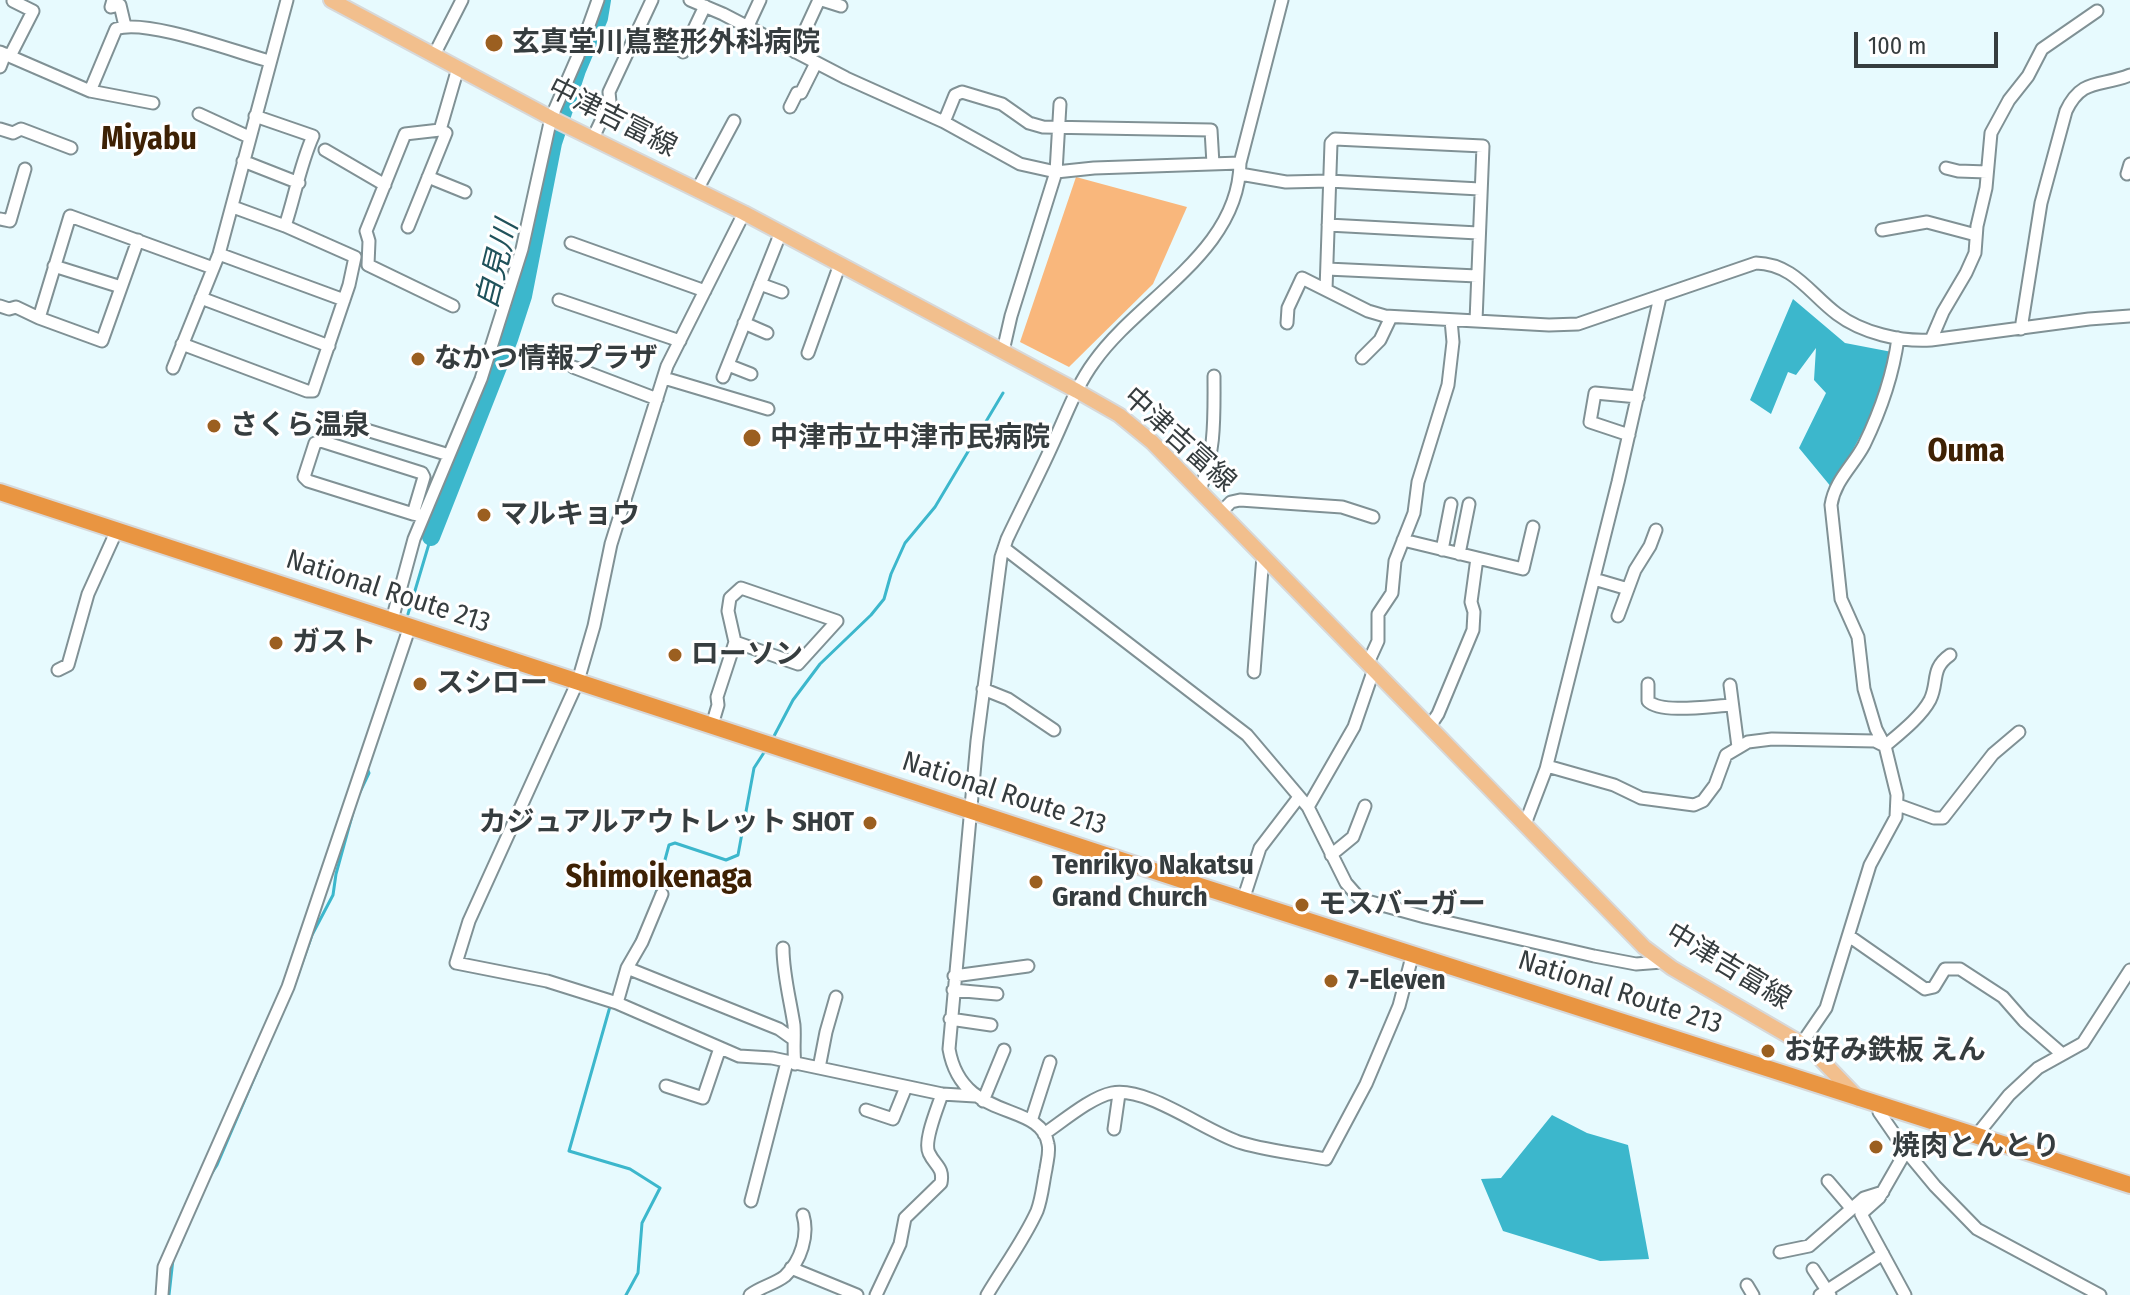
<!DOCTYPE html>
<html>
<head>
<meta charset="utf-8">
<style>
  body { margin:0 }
  #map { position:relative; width:2130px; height:1295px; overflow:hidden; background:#e7fafe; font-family:"Fira Sans Condensed",sans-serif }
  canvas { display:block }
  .scale { position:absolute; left:1854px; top:32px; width:144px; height:36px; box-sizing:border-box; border:4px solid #363d3f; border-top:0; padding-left:10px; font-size:24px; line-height:28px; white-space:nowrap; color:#363d3f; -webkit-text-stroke:6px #fff; paint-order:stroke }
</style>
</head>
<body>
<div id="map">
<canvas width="2130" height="1295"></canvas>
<div class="scale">100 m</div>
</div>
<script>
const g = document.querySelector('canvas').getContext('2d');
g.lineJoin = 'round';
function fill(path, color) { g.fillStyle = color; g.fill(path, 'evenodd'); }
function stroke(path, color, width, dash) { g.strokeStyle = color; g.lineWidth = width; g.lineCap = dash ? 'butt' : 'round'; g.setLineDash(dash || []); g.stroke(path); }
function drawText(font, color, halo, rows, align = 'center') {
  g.font = font + ' "Fira Sans Condensed","Noto Sans JP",sans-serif'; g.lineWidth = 6; g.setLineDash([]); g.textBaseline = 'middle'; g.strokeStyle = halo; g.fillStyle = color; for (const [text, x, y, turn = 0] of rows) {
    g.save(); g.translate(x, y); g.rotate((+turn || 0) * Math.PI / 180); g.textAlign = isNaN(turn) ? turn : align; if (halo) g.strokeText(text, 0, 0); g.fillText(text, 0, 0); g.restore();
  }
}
fill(new Path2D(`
  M1076,177L1187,207L1153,284L1069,367L1020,342Z`), '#f9b77c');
fill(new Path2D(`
  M1793,299L1845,343L1892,352L1873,413L1832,488L1799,448L1826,393L1814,380L1816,348L1796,375L1788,372L1771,414L1750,400Z
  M1552,1115L1587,1133L1628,1145L1649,1259L1600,1261L1503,1231L1481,1179L1501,1178Z`), '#3cb7cc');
stroke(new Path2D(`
  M408,614L431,537
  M773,738L793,700L820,664L871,615L884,599L891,574L905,543L935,507L1003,393
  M359,794L369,773L367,768
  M656,893L669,845L675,843L726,860L738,855L754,768L765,751
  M636,941L643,926
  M294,986L312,935L333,895L336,874L355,805
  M611,1003L569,1151L630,1169L660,1188L642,1223L638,1273L626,1295
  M210,1176L217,1165L270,1041
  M180,1245L189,1223
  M169,1295L173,1259`), '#3cb7cc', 3);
stroke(new Path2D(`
  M431,537L509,339L523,296L553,143L577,70L599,18L602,0`), '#3cb7cc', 18);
const minor = new Path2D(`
  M113,0L111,7L120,5L125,26
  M690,0L723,14L846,78L944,122L1020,164L1056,172L1011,316L1003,351
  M822,0L841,6
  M747,28L760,0
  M0,52L90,91L116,29C145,18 236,52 269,61
  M683,52L705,6
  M795,52L819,0
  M434,55L462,0
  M10,56L33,11L13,1
  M0,67L5,54
  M90,91L153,103
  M1060,104L1056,172L1094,168L1240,163
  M790,107L797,93H801L816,63
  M199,114L249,137
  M255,116L313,136C300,165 295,196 285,226
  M944,122L955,95L962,92L1002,104L1029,123L1043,127L1211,130L1213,164
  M0,129L13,133L21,129L71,148
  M593,138L610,102L609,92L652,0
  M325,150L385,185
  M243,161L299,183
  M1946,168L1958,171L1987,172
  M1240,174L1286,182L1329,181L1480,189
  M2127,174L2130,164
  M428,177L465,192
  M697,190L734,121
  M744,213L667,366L611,544L594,626L578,681L469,921L456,963L547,981L617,1003L739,1056L772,1058L942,1094L975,1096
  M0,219L10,221L25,169
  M1328,225L1478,233
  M408,227L446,133L440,130
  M1882,230L1927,222L1976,235
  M138,240L102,341L39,318L70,216L213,268
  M571,243L705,291
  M219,254L344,300
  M54,266L121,287
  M1327,269L1477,276
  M760,284L782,292
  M201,298L329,346
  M559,300L680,341
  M0,306L9,309L16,307L39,318
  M453,306L368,265L369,241L366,231L405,134L440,130L458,68
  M1476,321L1483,146L1335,139L1331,143L1326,290L1368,311L1385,316L1549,325L1578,324L1756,263C1794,264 1810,294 1837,314C1862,333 1901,342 1931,340L2089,319L2130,316
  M744,323L767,333
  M1287,323L1288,308L1302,278L1326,290
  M2021,329L2041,203L2066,111C2082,77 2101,87 2130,75
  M1898,338C1893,376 1881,410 1864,445C1853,466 1835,480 1831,505L1841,599L1858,637L1864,689L1876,729L1885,746C1899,734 1921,717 1930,700C1939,682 1930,669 1950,655
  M1931,340L1943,312L1966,273L1975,253L1977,226L1986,188L1991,133L2009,100L2028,76L2042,49L2097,11
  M182,344L307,391H313L349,285L355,257L285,226L233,207
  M808,353L840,264
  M1362,358L1380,340L1391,317
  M728,365L751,374
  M573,367L657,399
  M173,368L219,254L287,0
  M723,377L781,232
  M664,378L768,409
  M340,422L449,455
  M1629,435L1590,422L1595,393L1638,397
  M1199,491C1216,456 1214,413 1214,376
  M1221,512L1231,502L1240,500L1342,507L1373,517
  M413,514L424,477L422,473L321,441L315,443L304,477L308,481L413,514L423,516
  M1403,540L1523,569L1533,527
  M1004,548L1247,735L1308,807L1346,883L1360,899L1425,917L1594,956L1636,964L1662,962
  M1442,550L1451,504
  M1459,554L1469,504
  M1594,579L1628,589
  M1618,616L1635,570L1650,546L1656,530
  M392,620L414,539L481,379L522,249L551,118L578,56L598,0
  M1368,663L1378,641V614L1392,593L1395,561L1414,513L1418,482L1448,385L1453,342L1451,320
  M58,670L68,665L88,594L117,530
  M1254,672L1263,556
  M1648,684V701C1661,714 1711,706 1731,705
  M1730,685L1738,747
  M983,689L1008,699L1054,730
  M712,725L718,705L717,697L735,642L728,611L730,598L741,588L837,621L798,664L735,642
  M1430,726L1438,714L1473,630L1474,612L1471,602L1477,558
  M1547,766L1614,785L1641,798L1694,805L1703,801L1715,785L1726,755L1748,742L1772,739L1875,741L1885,746L1897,795L1896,817L1870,865L1826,1008L1802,1043
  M1898,805L1934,818H1943L1993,754L2019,732
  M1308,807L1354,727L1374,669
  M1525,824L1546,769L1618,482L1660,297
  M1331,855L1353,837L1365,806
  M1243,900L1260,848L1299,797
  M1849,936L1925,989L1934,987L1945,969H1960L2003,997L2024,1021L2062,1054
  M783,948C783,974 790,999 794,1025C795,1038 793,1050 795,1064
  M627,968L642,942L662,894
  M954,976L1028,966
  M953,990L997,994
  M617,1003L627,968L779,1029L793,1039
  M950,1019L991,1025
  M819,1068L826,1032L836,997
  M666,1086L703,1098L720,1048
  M983,1101L1004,1050
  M1879,1105V1112L1906,1151L1935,1186L1977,1229L2100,1295
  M866,1110L893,1119L906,1087
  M1031,1121L1050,1062
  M1114,1129L1119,1094
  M1044,1134C1062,1122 1091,1097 1112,1093C1148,1086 1207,1133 1242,1143C1269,1151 1299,1154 1326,1159L1366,1084L1399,1006L1413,953
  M1976,1136L2009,1095L2038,1068L2083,1043L2130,970
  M1828,1181L1851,1208
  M751,1201L787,1062
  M1780,1252L1809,1246L1864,1198L1883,1192
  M791,1268L857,1295
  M1813,1269L1830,1295
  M1747,1285L1753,1295
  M162,1295L164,1267L288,987L410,626
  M750,1295C760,1287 775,1284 785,1276C801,1261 809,1235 803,1215
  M876,1295L900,1244L905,1218L941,1183C944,1167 935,1166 929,1153C923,1141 938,1107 942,1094
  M987,1295C1003,1268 1024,1240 1037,1211C1042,1198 1043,1183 1046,1169C1047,1161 1050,1152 1048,1144C1041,1100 962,1124 949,1049L977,741L1001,557L1007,539C1023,505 1040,473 1055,439C1067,413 1077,385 1094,362C1139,298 1239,252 1240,163L1282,0
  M1820,1295L1883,1254
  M1905,1295L1861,1214L1879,1198L1906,1151`);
const major = new Path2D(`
  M331,0L551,118L744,213L1077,391L1119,415L1152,442L1644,947L1672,968L1811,1049L1859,1099`);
const highway = new Path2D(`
  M0,492L1194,884L2130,1185`);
stroke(minor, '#809195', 15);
stroke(major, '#d7d8d9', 18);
stroke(highway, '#d7d8d9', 20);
stroke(minor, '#fff', 11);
stroke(major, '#f2bf8d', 14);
stroke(highway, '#e99541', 16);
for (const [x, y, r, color] of [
  [494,43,10,"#9b5f20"],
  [418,359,8,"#9b5f20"],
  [214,426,8,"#9b5f20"],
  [752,438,10,"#9b5f20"],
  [484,515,8,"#9b5f20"],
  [276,643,8,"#9b5f20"],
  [675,655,8,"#9b5f20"],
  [420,684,8,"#9b5f20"],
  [870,823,8,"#9b5f20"],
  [1036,882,8,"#9b5f20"],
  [1302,905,8,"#9b5f20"],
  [1331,981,8,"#9b5f20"],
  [1768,1051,8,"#9b5f20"],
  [1876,1147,8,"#9b5f20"]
]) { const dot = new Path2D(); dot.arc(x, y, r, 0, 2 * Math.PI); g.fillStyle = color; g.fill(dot); stroke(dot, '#fff', 3); }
drawText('bold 28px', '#363d3f', '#fff', [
  ["玄真堂川嶌整形外科病院",512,43],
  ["なかつ情報プラザ",434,359],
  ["さくら温泉",230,426],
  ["中津市立中津市民病院",770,438],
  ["マルキョウ",500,515],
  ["ガスト",292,643],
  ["ローソン",691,655],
  ["スシロー",436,684],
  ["カジュアルアウトレット SHOT",854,823,"right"],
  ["Tenrikyo Nakatsu",1052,866],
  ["Grand Church",1052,898],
  ["モスバーガー",1318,905],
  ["7-Eleven",1347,981],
  ["お好み鉄板 えん",1784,1051],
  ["焼肉とんとり",1892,1147]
], 'left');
drawText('28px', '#363d3f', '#fff', [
  ["中津吉富線",612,118,27],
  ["中津吉富線",1179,440,42],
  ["National Route 213",388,592,18],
  ["National Route 213",1004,794,18],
  ["中津吉富線",1728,967,31],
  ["National Route 213",1620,993,18]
]);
drawText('italic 30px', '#1f525b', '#fff', [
  ["自見川",498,265,-76]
]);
drawText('bold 32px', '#3e2104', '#fff', [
  ["Miyabu",149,140],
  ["Ouma",1966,452],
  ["Shimoikenaga",659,878]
]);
</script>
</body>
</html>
